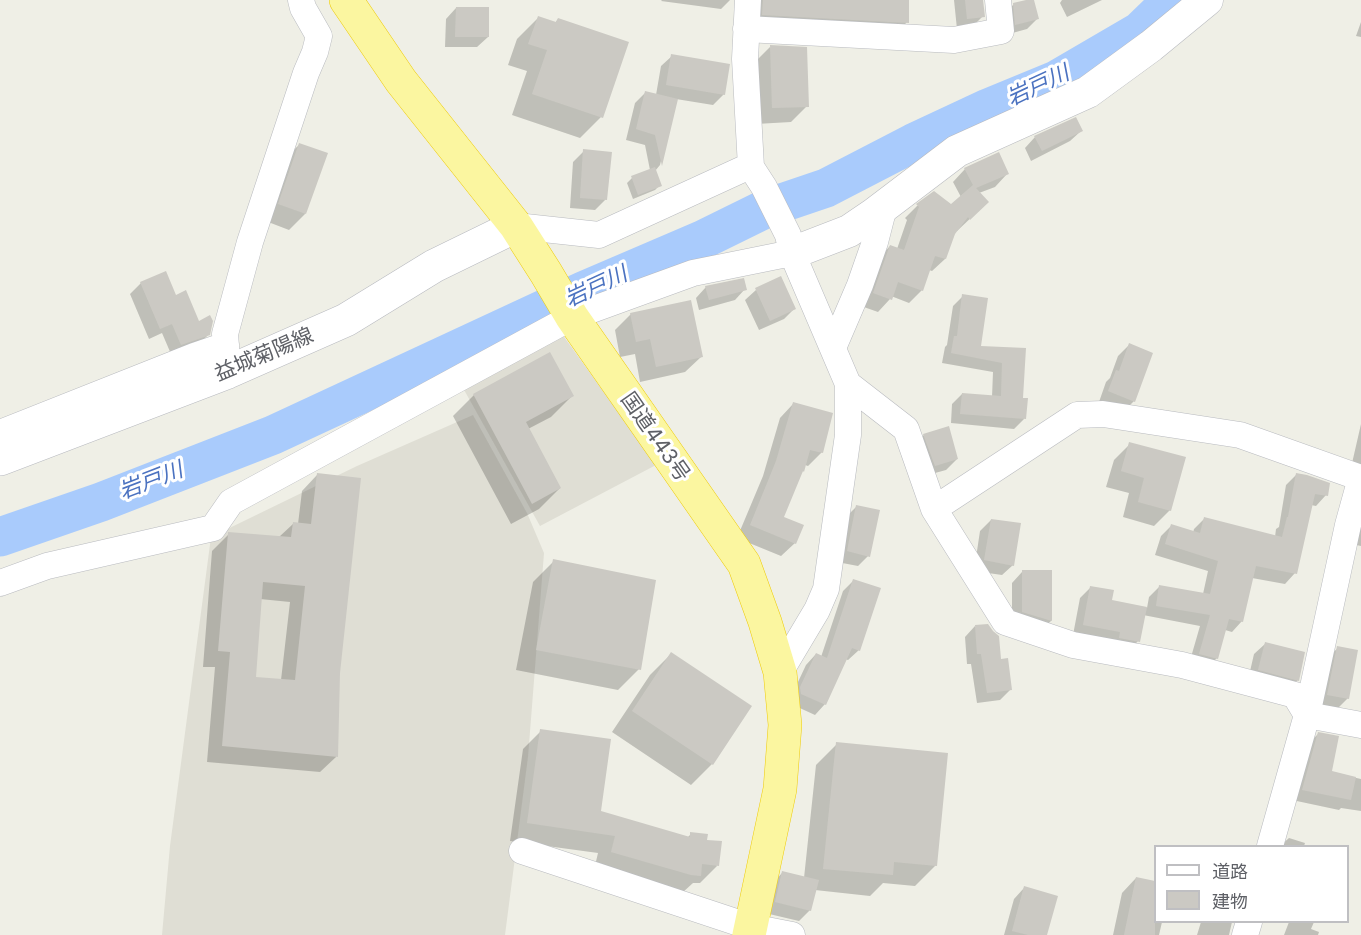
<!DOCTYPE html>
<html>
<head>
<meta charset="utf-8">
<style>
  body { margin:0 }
  #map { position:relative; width:1361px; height:935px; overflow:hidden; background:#efefe6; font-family:Inter,"Noto Sans JP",sans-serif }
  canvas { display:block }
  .legend { position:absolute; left:1154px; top:845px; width:195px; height:78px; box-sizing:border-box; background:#fff; border:2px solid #bfbfc2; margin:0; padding:8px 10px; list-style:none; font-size:18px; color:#5e6066 }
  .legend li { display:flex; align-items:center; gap:12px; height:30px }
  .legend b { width:30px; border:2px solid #bfbfc2 }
</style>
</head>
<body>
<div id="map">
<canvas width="1361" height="935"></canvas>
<ul class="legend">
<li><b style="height:8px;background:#fff"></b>道路</li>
<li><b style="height:16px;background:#cbc9c3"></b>建物</li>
</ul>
</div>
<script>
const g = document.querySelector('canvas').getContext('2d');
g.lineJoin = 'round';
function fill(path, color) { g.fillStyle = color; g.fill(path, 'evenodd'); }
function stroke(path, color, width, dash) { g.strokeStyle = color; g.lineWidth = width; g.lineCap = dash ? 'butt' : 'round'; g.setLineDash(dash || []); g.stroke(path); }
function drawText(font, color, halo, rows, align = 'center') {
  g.font = font + ' Inter,"Noto Sans JP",sans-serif'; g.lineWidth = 6; g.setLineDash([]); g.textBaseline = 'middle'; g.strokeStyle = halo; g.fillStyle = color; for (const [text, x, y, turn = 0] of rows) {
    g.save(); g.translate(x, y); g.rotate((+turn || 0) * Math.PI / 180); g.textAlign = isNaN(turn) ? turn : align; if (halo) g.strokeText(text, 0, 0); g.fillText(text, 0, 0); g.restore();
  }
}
fill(new Path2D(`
  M562,334L656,465L540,526L463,388Z
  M473,415L527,513L544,553L528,757L505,935H162L170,846L211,537L357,466Z`), '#dfded4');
fill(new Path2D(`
  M662,0H730L721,9L661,1Z
  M748,0H907V22L897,33L752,25Z
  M954,0H982L983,16L972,27L957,29Z
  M1033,0L1037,19L1027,29L1005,35L1003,15L1014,4Z
  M1062,0H1102L1067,17L1060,3Z
  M456,8L488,37L477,47H445L446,19Z
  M538,18L555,23L558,19L601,117L580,138L512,115L527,71L508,65L517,39Z
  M1361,22V37L1356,36Z
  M770,47L807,106L791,122L756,124L754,63Z
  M672,56L724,94L713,105L676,99L660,165L655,171L660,185L655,190L633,199L627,183L632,178L650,170L645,145L626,140L635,103L646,92L656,95L661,66Z
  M1081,131L1070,141L1031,161L1025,148L1035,137Z
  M299,145L305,214L289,230L263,220L283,160Z
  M584,151L606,199L595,210L570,208L573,162Z
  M965,169L1007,174L995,187L979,193L975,214L957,231L956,230L945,259L932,271L929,270L922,290L909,303L891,296L890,299L878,312L861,306L878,259L890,246L897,249L907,220L905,218L917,206L934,193L951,206L961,197L953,182Z
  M141,283L175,297L209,334L198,345L171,354L162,333L149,339L130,294Z
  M706,287L745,289L735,300L699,310L696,298Z
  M756,290L794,309L784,319L759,330L745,300Z
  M963,296L979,347L1024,349L1022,399L1024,419L1014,429L951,423L952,404L962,394L992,397L993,372L942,363L945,347L947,345L953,306Z
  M631,314L701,357L685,372L640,382L635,354L620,357L615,330Z
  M1129,345L1134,401L1123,412L1099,402L1106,382L1110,378L1118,356Z
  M474,395L572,396L551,417L528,429L560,488L539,509L511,524L453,416Z
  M793,404L822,452L808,466L805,465L782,518L795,543L781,556L737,538L763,476L780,418Z
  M1361,424V478L1350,472Z
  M924,435L957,459L946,470L924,476L914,445Z
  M1130,444L1170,510L1154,526L1123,517L1129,493L1106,487L1114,460Z
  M317,475L338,673L336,757L320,772L207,762L215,667H203L212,551L229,534L279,537L293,524H298L302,491ZM260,599L290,602L281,680L254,678Z
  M1296,475L1326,495L1316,506L1311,505L1295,573L1285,584L1252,578L1242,621L1232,632L1225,630L1217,658L1206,669L1189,664L1200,626L1143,615L1138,641L1128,652L1073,635L1080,598L1091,587L1111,601L1147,608L1149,597L1160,586L1203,594L1208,571L1155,555L1161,536L1171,526L1193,533L1194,529L1204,519L1275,537L1276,529L1279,527L1286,485Z
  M857,506L868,556L858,566L837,562L846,517Z
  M1361,510V546L1352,544Z
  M991,520L1013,565L1002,575L974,571L980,531Z
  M554,561L639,669L618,690L516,670L533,582Z
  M1022,572H1050L1051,621L1040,631L1012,622V583Z
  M854,580L859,650L848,660L845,659L825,704L815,715L791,704L790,699L806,665L816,654L821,657L843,591Z
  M975,626L999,661L1011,689L1000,700L977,703L971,664H967L965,637Z
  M1265,644L1298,680L1287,690L1248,680L1254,654Z
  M1338,648L1348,698L1337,709L1317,705L1327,658Z
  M671,654L750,707L712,764L691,785L612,732L650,675Z
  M541,731L599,812L687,838L691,834L706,841L717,866L700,883H693L682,893L594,870L598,853L510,841L523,749Z
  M1318,734L1330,772L1361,779V811L1341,808L1339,810L1292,800L1308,744Z
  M837,744L936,865L915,886L883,883L870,896L815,890L810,910L799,921L765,913L772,884L782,873L804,878L816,765Z
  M1289,838L1305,843L1304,846H1280Z
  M1136,878L1156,882V922H1162L1159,935H1113L1122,893Z
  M1024,888L1045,935H1004L1014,899Z
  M1201,922H1232L1229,935H1197Z
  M1289,922H1314L1311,929L1319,932L1318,935H1284Z`), '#0003');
stroke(new Path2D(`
  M0,537L101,502L273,435L583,291L702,240L767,208L826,188L913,143L988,108L1056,80L1140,31L1172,0`), '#a9cbfc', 39);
fill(new Path2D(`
  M763,0H909V23L762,15Z
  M965,0H983L985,17L967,19Z
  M1026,0H1034L1039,19L1015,25L1013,3Z
  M456,7H489V37H455Z
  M538,16L556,22L558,18L629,42L603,118L532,94L547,50L528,44Z
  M770,45L807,47L809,107L772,108Z
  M671,54L730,64L725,95L666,85Z
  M645,91L678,99L662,166L655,135L636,129Z
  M1076,117L1083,131L1042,151L1034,136Z
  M299,143L328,153L306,214L278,204Z
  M583,149L612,152L607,200L580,198Z
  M999,152L1009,174L976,188L989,202L970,220L968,217L955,234L946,259L935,256L923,291L898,282L892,300L873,293L890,245L904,250L919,207L916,204L934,191L951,204L973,185L964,168Z
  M655,167L662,186L638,195L631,176Z
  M166,271L176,295L186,290L199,321L210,315L213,321L210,335L181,345L172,324L160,329L140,282Z
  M781,276L796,309L770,321L755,288Z
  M744,278L747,290L709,300L705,286Z
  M962,294L988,298L981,346L1026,348L1023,398H1028L1026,419L960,414L962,393L1001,396L1002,363L951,353L954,336H957Z
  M691,300L703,357L656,367L650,339L636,342L630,313Z
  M1129,343L1153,353L1135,402L1108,391L1116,370L1119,371Z
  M550,352L574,396L526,422L561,488L532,504L473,394Z
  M793,402L833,413L823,453L810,450L804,472L803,471L784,517L804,525L796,544L750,525L776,461Z
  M949,426L958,459L935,466L923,434Z
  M1129,442L1186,457L1171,511L1138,502L1144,478L1121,471Z
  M317,473L361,478L340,673L338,757L222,746L230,652L218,651L228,533V532L291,537L293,522L311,524ZM263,582L305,586L295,680L256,677Z
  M1296,473L1307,475L1330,483L1328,496L1315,494L1297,574L1256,566L1243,622L1229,619L1218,659L1199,654L1210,615L1156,606L1159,585L1210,594L1218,561L1165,544L1171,524L1200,533L1204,517L1282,537L1287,517H1288Z
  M856,505L880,510L870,557L847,551Z
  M991,519L1021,523L1014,566L984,560Z
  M553,559L656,580L641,670L536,650Z
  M1022,570H1052V621L1022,612Z
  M853,579L881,588L860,651L852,648L826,705L801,694L800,687L816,653L827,658Z
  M1090,586L1114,590L1112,600L1147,607L1140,642L1119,638L1120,632L1083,625Z
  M988,624L993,631L999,636L1001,659L1008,658L1012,690L987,693L981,654H977L975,625Z
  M1265,642L1305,652L1299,681L1258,670Z
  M1337,646L1358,650L1349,699L1327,695Z
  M671,652L752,706L713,765L632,711Z
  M540,729L611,739L601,811L690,837V832L708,834L707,840L722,841L719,866L702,864L701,876L691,875L611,852L615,836L527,823Z
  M1318,732L1339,736L1332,771L1356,777L1351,800L1302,790Z
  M836,742L948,753L937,866L894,862L893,875L823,869Z
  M782,871L819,880L811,911L775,902Z
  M1136,877L1155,881V935H1124Z
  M1024,886L1058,896L1047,935H1028L1012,931Z`), '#cbc9c3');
const minor = new Path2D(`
  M748,0L745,59L751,167L764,187L788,235L792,253L848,384V435L826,589L817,610L780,672
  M746,29L954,40L1001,31L998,0
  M516,226L599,235L743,169L751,167
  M833,348L860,285L875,242L884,207
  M228,372L225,334L250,242L306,73L315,52L319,36L303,8L301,0
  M848,384L906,429L934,509L1005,622L1073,645L1182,665L1295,695L1307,715L1361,725
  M0,433L194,356L226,345
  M934,509L1077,415L1103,414L1240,435L1361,478L1348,525L1307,715L1270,846
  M0,583L47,566L213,528L231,502L572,317L693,273L792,253
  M522,851L751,927L792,935
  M1245,935L1249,922`);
const tertiary = new Path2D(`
  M792,253L849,231L874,214L957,151L1088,92L1151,46L1207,0`);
const secondary = new Path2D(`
  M0,459L228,372L346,320L434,266L516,226`);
const trunk = new Path2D(`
  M346,0L401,81L516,226L546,273L572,317L744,564L765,622L780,672L785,725L780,789L749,935`);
stroke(minor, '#b8babf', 27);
stroke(tertiary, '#b8babf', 33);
stroke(secondary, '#b7b9bf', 34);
stroke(trunk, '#eecb07', 34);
stroke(minor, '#fff', 26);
stroke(tertiary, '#fff', 32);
stroke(secondary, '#fff', 33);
stroke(trunk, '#fbf6a0', 33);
drawText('21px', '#5e6066', '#fff', [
  ["益城菊陽線",264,355,-23],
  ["国道443号",655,437,55]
]);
drawText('italic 22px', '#4b72c0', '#fff', [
  ["岩戸川",1038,86,-25],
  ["岩戸川",596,287,-25],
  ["岩戸川",151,481,-21]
]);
</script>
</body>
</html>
